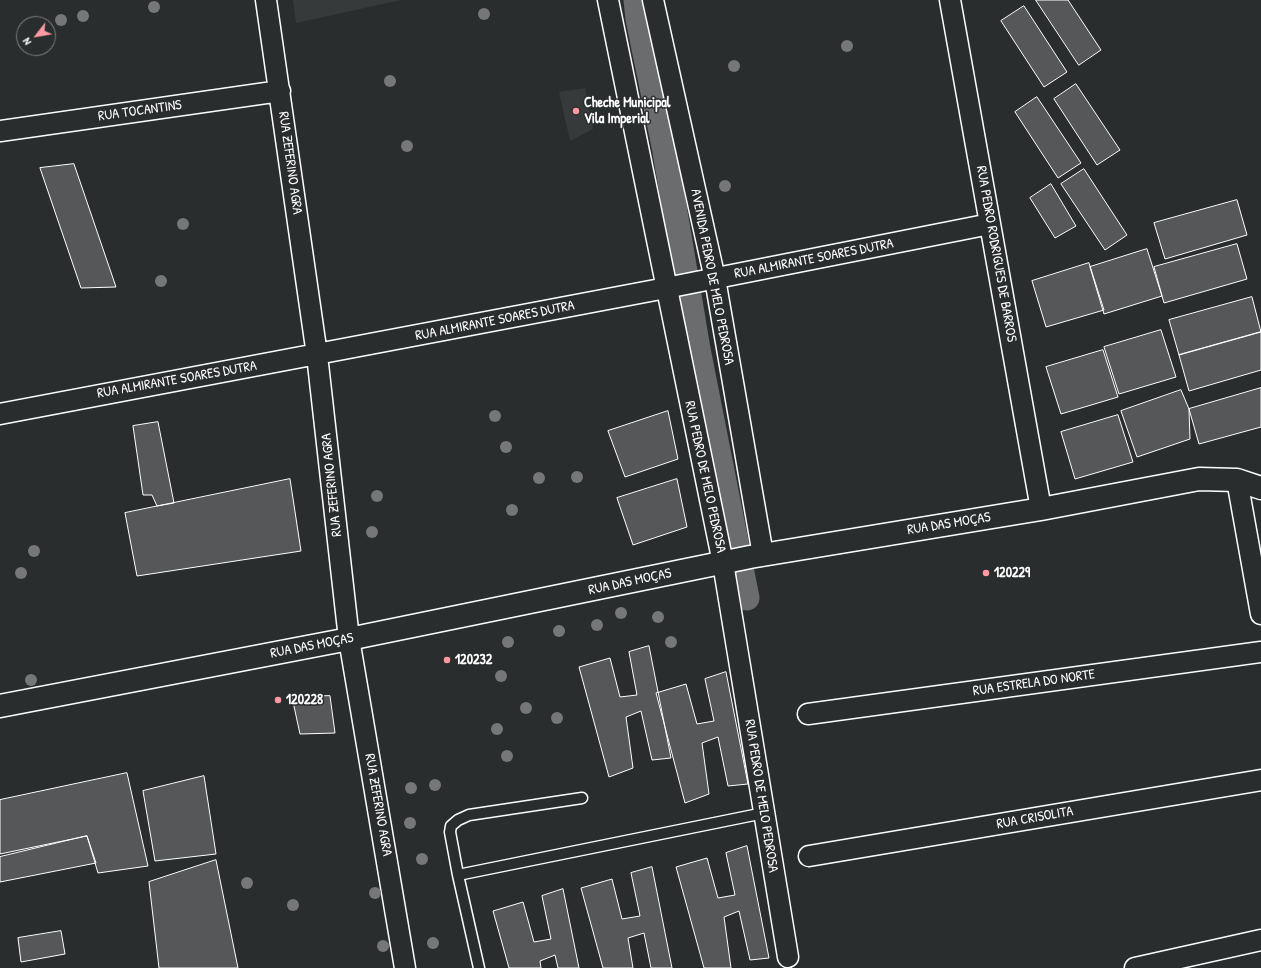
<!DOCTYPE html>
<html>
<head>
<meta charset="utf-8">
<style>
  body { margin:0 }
  #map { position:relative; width:1261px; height:968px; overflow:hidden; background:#2a2d2e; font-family:"Patrick Hand",sans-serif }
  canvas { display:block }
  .north { position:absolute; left:16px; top:16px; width:40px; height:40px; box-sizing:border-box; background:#2a2d2e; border:1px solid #7f8182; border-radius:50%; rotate:239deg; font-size:11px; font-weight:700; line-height:16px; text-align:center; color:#fff }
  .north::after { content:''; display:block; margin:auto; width:14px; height:18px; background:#ff9aa2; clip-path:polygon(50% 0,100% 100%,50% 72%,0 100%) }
</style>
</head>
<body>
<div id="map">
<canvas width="1261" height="968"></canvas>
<div class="north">N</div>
</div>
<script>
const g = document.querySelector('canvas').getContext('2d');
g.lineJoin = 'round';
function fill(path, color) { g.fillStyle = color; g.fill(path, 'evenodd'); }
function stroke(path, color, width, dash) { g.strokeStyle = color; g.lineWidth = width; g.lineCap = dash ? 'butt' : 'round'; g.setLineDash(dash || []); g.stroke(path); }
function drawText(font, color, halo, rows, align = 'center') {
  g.font = font + ' "Patrick Hand",sans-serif'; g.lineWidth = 3; g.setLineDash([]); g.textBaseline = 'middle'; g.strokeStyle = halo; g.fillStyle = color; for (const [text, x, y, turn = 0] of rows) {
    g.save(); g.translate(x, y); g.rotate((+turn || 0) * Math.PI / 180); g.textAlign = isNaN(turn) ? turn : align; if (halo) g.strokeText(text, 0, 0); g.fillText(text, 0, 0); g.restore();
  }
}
fill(new Path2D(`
  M293,0H401L296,23Z
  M585,88L593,129L570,141L559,92Z`), '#373a3b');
stroke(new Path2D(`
  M636,0L638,19L664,146L698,349L747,598`), '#6a6c6d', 25);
const building = new Path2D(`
  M1036,0H1068L1101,50L1079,65Z
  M1024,6L1067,72L1044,87L1001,21Z
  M1076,84L1120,150L1097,165L1054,99Z
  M1037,97L1081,163L1058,178L1015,112Z
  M74,164L116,287L81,288L40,168Z
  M1084,169L1127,235L1105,250L1061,184Z
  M1051,184L1076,226L1055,238L1030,198Z
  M1237,200L1247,235L1165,259L1154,223Z
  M1237,244L1247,279L1164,303L1154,267Z
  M1147,249L1162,296L1104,314L1090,267Z
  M1089,263L1104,310L1046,327L1032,281Z
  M1252,297L1261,332L1179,355L1169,320Z
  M1161,330L1176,377L1119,394L1104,347Z
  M1261,332V370L1189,391L1179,355Z
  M1103,350L1118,397L1061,414L1046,367Z
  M1261,388V427L1199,444L1189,409Z
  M1181,390L1189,409L1190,439L1137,457L1121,411Z
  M668,411L678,459L625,477L608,431Z
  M1118,415L1133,462L1075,479L1061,432Z
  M158,422L174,503L157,506L152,495H143L133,426Z
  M290,479L301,551L137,576L125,513Z
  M677,479L687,527L633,545L617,498Z
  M649,646L671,758L652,760L641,711L626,717L633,768L609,777L579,667L610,658L620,697L637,695L629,652Z
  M726,672L748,784L728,786L718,737L702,743L709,794L685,803L656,693L686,684L697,724L714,721L705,679Z
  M330,696L335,733L300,734L292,697Z
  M127,773L148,866L98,873L87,836L0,854V800Z
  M204,776L216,854L155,861L143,791Z
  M87,836L96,863L0,882V857Z
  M747,846L769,958L750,960L739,911L724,917L731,968H704L676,867L707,858L718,898L735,895L726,853Z
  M216,860L238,968H159L149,882Z
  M652,867L672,968H651L644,933L628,938L633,968H603L581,888L612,879L622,919L640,916L631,873Z
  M563,889L579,968H558L555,955L540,961L541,968H509L493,911L523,902L534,942L551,939L542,896Z
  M61,931L65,954L21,962L18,938Z`);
fill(building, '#555758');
stroke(building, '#fff', 1);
const lane = new Path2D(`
  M458,875L450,832L451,826L458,820L469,815L582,798
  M479,968L458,875L764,813`);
const street = new Path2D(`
  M266,0L317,355L349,639L405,968
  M608,0L723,563L788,957
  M653,0L715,279L763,555
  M950,0L1041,509
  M0,131L280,91
  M0,414L666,288L990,224
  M1237,480L1261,614
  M808,714L1261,652
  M809,856L1261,780
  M1135,968L1261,940`);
const secondary = new Path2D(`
  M0,706L349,639L750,557L1041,509L1199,479L1237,480L1261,488`);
stroke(lane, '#fff', 13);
stroke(street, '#fff', 23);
stroke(secondary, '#fff', 25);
stroke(lane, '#2a2d2e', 10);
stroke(street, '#2a2d2e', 20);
stroke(secondary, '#2a2d2e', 22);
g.fillStyle = '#757778';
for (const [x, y] of [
  [154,7],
  [484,14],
  [83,16],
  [61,20],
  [847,46],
  [734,66],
  [390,81],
  [407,146],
  [725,186],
  [183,224],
  [161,281],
  [495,416],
  [506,447],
  [577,477],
  [539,478],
  [377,496],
  [512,510],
  [372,532],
  [34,551],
  [21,573],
  [621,613],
  [658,617],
  [597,625],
  [559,631],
  [508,642],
  [671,642],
  [501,676],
  [31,680],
  [526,708],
  [557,718],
  [497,729],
  [507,756],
  [435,785],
  [411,788],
  [410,823],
  [422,859],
  [247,883],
  [375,893],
  [293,905],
  [433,943],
  [383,946]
]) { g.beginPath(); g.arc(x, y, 6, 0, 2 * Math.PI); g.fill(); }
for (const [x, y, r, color] of [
  [576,111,4,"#ff9aa2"],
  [986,573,4,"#ff9aa2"],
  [447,660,4,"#ff9aa2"],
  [278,700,4,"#ff9aa2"]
]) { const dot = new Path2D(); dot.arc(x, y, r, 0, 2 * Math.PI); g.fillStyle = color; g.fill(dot); stroke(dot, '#2a2d2e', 1.5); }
drawText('bold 14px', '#fff', '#2a2d2e', [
  ["Cheche Municipal",584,103],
  ["Vila Imperial",584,119],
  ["120229",994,573],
  ["120232",455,660],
  ["120228",286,700]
], 'left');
drawText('14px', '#fff', '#2a2d2e', [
  ["RUA TOCANTINS",140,111,-8],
  ["RUA ZEFERINO AGRA",290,163,82],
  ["RUA PEDRO RODRIGUES DE BARROS",996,254,80],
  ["RUA ALMIRANTE SOARES DUTRA",814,259,-11],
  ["AVENIDA PEDRO DE MELO PEDROSA",712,277,79],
  ["RUA ALMIRANTE SOARES DUTRA",495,321,-11],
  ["RUA ALMIRANTE SOARES DUTRA",177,380,-10],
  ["RUA PEDRO DE MELO PEDROSA",705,477,78],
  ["RUA ZEFERINO AGRA",332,485,-96],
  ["RUA DAS MOÇAS",949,524,-9],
  ["RUA DAS MOÇAS",630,582,-12],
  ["RUA DAS MOÇAS",312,646,-11],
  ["RUA ESTRELA DO NORTE",1034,683,-8],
  ["RUA PEDRO DE MELO PEDROSA",761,796,81],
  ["RUA ZEFERINO AGRA",378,805,80],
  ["RUA CRISOLITA",1035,818,-10]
]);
</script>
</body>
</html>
